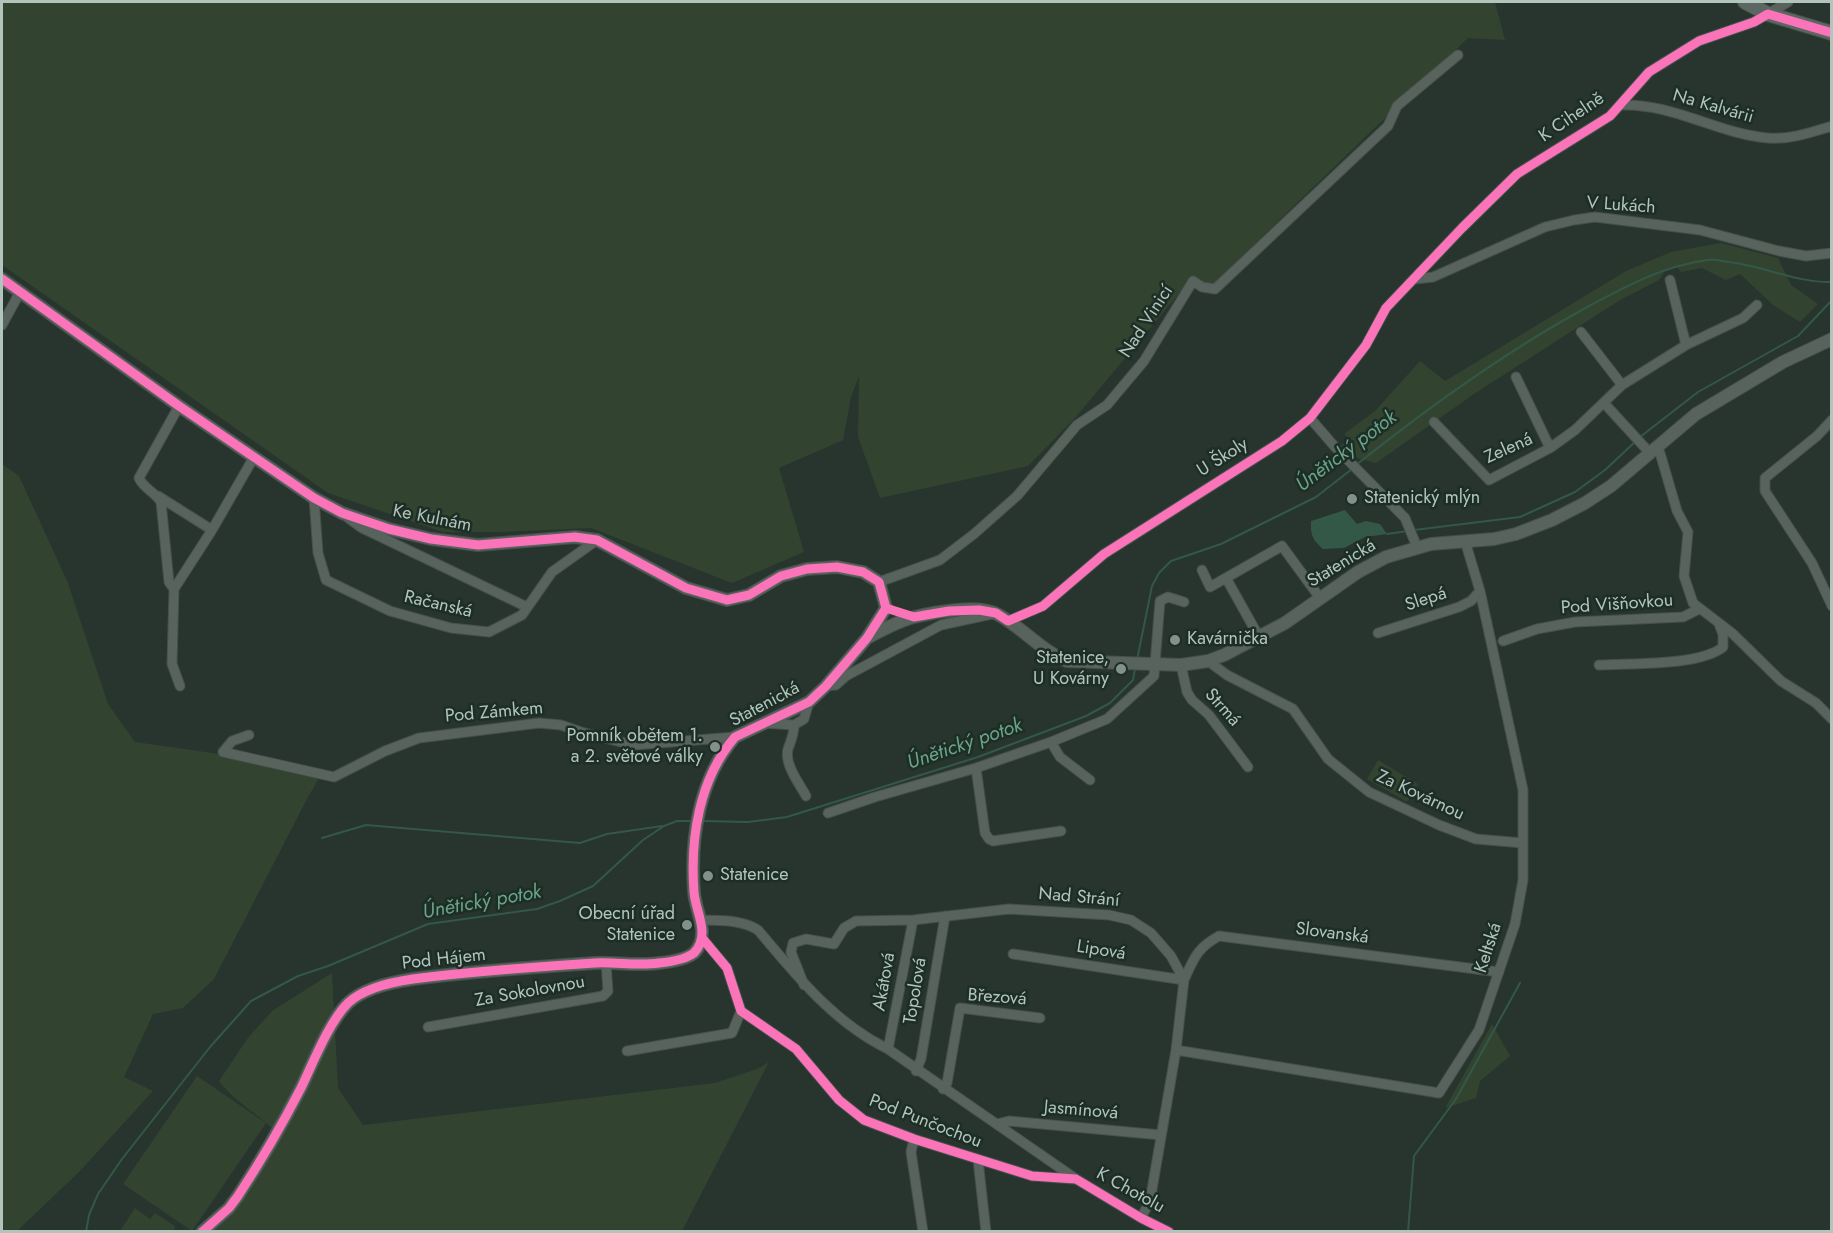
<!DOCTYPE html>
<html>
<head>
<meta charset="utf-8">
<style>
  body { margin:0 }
  #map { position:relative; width:1833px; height:1233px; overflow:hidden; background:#28342e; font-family:Jost,sans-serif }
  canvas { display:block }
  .frame { position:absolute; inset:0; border:3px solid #b2c5bd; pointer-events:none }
</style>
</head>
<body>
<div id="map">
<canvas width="1833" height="1233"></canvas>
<div class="frame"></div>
</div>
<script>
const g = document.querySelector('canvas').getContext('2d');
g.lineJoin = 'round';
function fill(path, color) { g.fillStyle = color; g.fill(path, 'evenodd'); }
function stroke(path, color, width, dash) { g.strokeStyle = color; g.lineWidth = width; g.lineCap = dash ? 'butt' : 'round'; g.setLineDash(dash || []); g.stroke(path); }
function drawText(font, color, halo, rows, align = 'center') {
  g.font = font + ' Jost,sans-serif'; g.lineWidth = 5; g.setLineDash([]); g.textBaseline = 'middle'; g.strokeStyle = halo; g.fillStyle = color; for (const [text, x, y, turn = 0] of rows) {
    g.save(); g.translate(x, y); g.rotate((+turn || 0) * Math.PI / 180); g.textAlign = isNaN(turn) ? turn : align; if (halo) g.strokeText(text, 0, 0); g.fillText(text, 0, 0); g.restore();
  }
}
fill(new Path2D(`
  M2,2H1495L1505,40L1468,38L1213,284H1187L1075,418L1028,466L880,498L858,437L859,376L851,397L843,440L779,468L804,552L732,583L591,528L499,532H443L328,493L2,265Z
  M1721,243L1778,258L1791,285L1818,304L1800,322L1773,305L1740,274L1726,280L1702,268L1681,272L1677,267L1665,271L1659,280L1620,300L1474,394L1376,463L1357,458L1341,445L1349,439L1344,434L1375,411L1420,361L1445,381L1626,271L1671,252Z
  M2,464L19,476L68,583L108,704L135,742L324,769L307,799L214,979L183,1008L153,1014L124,1077L153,1091L80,1171L16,1232L2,1231Z
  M1378,760L1418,784L1407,802L1367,779Z
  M332,973L338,1088L363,1125L715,1083L757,1069L769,1062L682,1231L202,1232L280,1136C261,1115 235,1103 219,1081L247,1039L272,1011Z
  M1492,1024L1510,1056L1480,1081L1476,1098L1445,1108Z
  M197,1076L266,1123L192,1231L123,1184Z
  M135,1208L150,1219L155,1213L175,1226L174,1231H120Z`), '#324430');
fill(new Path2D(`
  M1345,510L1357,524L1366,521L1380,524L1387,534L1365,537L1344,548L1323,549C1313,541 1310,534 1311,521Z`), '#335848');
stroke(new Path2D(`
  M1640,437L1698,392L1798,336L1832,300
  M1356,465C1430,406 1506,351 1589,306C1627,286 1663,266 1707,260C1714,259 1722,261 1729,262C1764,266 1797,283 1832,282
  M1414,530L1520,517L1575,492L1605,470L1636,441
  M1387,534L1408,531
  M1137,660L1152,586L1159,573L1171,561L1221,544L1316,497L1352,469
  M703,821L748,822L787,817L978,757L1086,716L1110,703L1133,680L1135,669
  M322,838L366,825L580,843L607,834L662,826
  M86,1232L89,1215L98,1194L122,1159L210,1047L251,1001L298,976L328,966L428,924L537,909L560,901L593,886L643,840L664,826L677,821H694
  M1408,1232L1414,1156L1456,1099L1520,983`), '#335848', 2);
const minor = new Path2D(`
  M1621,105C1673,103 1718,134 1768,138C1790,140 1812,132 1832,126
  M1415,279L1433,277L1545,227L1574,220L1595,217L1700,230L1779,251L1806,256L1832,253
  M1670,280L1686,345
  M2,325L20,292
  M1581,332L1622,385
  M1516,377L1550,448
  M1604,403L1649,452
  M179,406L139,478C143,488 155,492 161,502L169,582L174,589L172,664L180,686
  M1310,418L1335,447L1405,518L1417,547
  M1832,420L1817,436L1765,478V491L1812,563L1832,606
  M1434,422L1489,480L1550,448L1575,430L1622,385L1686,345L1743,318L1757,305
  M1655,447L1660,453L1677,511L1688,532L1684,576L1693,603L1732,633L1781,681L1816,703L1832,719
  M158,496L212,530
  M314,498L318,553L326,580L390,611L451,628L489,632L522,615L552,572L597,540
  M347,517L362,528L527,607
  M1202,570L1210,587L1282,546L1320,598
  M1226,578L1259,637
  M879,582L940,560L974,534L1017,496L1077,425L1107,405L1144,361L1193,281L1202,287L1215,289L1388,126L1397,106L1458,55
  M174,589L212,530L254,457
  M1008,621L1043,606L1104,554L1282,441L1310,418L1366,345L1386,308L1462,228L1517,174L1610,116L1649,72L1699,41L1754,22L1788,2
  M1378,633L1459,607L1471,601L1480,591
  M1503,641L1537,629L1575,622L1683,617L1699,609
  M1208,661L1227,675L1293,709L1328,759L1369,792L1439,825L1476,839L1523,843
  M1181,665L1187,692L1192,700L1209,715L1248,767
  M1599,665C1630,663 1700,666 1723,647V634L1719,624
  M826,686L836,685L846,676L941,625L992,614
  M763,723L794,725L804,719L809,702
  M794,725C794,735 791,740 788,749C784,764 799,783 806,796
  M249,735L232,741L223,752L334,777L385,751L419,738L539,723L561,725L581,732L633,745L735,737
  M1051,742L1060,757L1090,780
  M976,768L985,833L989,839L993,841L1061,831
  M828,813L875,797L976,768L1051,742L1107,719L1154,676L1160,601L1168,597L1184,602
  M700,920C719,921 741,919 758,930C796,975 834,1023 888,1049L1076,1179L1141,1218L1169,1232
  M702,938L727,968L741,1011L796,1049L839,1100L864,1120L914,1139L1032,1176L1073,1179
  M1013,954L1184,980C1194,958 1197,948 1219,936L1499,972
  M804,985L791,952L793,943L806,939L834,944L844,928L856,921L913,920L1009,909L1109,915L1131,920L1151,933L1171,956L1184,980L1176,1050L1150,1201L1141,1218
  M428,1027L603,996L608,991L606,963
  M888,1049L913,920
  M1176,1050L1439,1093L1479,1030L1515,924L1523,880V790L1480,591L1465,541
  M627,1051L732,1033L741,1011
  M916,1071L921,1059L945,916
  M943,1089L947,1083L960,1008L1040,1018
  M997,1124L1009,1121L1161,1135
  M914,1139L911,1152L923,1232
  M978,1160L986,1232`);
const tertiary = new Path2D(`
  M2,279L179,406L314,498L342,513L389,529L431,539L478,545L575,537L597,540L686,588L727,600L749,595L781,576L807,569L837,567L863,572L879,582L886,608
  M867,638C882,630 898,621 914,617C934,612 979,604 997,614C1022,627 1041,651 1067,661L1181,665L1208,661L1224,655L1285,623L1358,572L1386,557L1431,544L1494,539L1516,534L1552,520L1585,503L1611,486L1696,414L1783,362L1832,339
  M202,1232L229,1208L238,1196C261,1161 282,1125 301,1088C313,1063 329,1022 348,1003C364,988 392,982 413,979C473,971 534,967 595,963C616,962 638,966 659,963C669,962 686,959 694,953C699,948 702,940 702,932C702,919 695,906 694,892C690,838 699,779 735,737L809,702L826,686L867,638L886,608`);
const secondary = new Path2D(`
  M1745,2L1768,14L1832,33`);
stroke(minor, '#464f4a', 11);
stroke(tertiary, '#464f4a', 14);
stroke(secondary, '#464f4a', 16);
stroke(minor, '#58635e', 9);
stroke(tertiary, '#58635e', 12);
stroke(secondary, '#5c6662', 14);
stroke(new Path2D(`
  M2,279L179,406L314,498L342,513L389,529L431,539L478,545L575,537L597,540L686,588L727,600L749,595L781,576L807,569L837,567L863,572L879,582L886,608
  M886,608L914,617L949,611L979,610L996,613L1008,621L1043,606L1104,554L1282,441L1310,418L1366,345L1386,308L1462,228L1517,174L1610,116L1649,72L1699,41L1754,22L1768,14L1832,33
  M702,938L727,968L741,1011L796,1049L839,1100L864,1120L914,1139L1032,1176L1076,1179L1141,1218L1169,1232
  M202,1232L229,1208L238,1196C261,1161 282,1125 301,1088C313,1063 329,1022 348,1003C364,988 392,982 413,979C473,971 534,967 595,963C616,962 638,966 659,963C669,962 686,959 694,953C699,948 702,940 702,932C702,919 695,906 694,892C690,838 699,779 735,737L809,702L826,686L867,638L886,608`), '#fb73b8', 9);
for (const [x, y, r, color] of [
  [1352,499,6,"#82928b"],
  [1175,640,6,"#82928b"],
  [1121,669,6,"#82928b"],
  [715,747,6,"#82928b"],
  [708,876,6,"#82928b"],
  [687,925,6,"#82928b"]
]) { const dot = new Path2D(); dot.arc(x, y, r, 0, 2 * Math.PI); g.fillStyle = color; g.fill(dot); stroke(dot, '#1c2e26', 2); }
drawText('18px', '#b2c5bd', '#1c2e26', [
  ["Na Kalvárii",1713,107,16],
  ["K Cihelně",1572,118,-34],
  ["V Lukách",1621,206,4],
  ["Nad Vinicí",1147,322,-57],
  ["Zelená",1509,449,-24],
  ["U Školy",1223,458,-32],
  ["Ke Kulnám",432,519,11],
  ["Statenická",1342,564,-31],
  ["Slepá",1426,600,-18],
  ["Račanská",438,605,13],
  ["Pod Višňovkou",1617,605,-4],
  ["Statenická",765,705,-28],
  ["Strmá",1222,708,48],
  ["Pod Zámkem",494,713,-5],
  ["Za Kovárnou",1420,796,25],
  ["Nad Strání",1079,898,5],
  ["Slovanská",1332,934,7],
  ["Keltská",1489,948,-72],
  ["Lipová",1101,951,9],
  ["Pod Hájem",444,960,-6],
  ["Akátová",885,982,-80],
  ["Topolová",916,991,-81],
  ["Za Sokolovnou",530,992,-10],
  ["Březová",997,998,4],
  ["Jasmínová",1081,1111,5],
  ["Pod Punčochou",925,1122,21],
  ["K Chotolu",1130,1191,29]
]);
drawText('18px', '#b2c5bd', '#1c2e26', [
  ["Statenický mlýn",1364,499],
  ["Kavárnička",1187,640],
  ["Statenice,",1109,659,"right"],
  ["U Kovárny",1109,680,"right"],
  ["Pomník obětem 1.",703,737,"right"],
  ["a 2. světové války",703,758,"right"],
  ["Statenice",720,876],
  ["Obecní úřad",675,915,"right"],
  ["Statenice",675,936,"right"]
], 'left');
drawText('italic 20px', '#6ca38a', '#1c2e26', [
  ["Únětický potok",1347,452,-37],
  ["Únětický potok",965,745,-19],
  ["Únětický potok",482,903,-10]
]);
</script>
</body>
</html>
